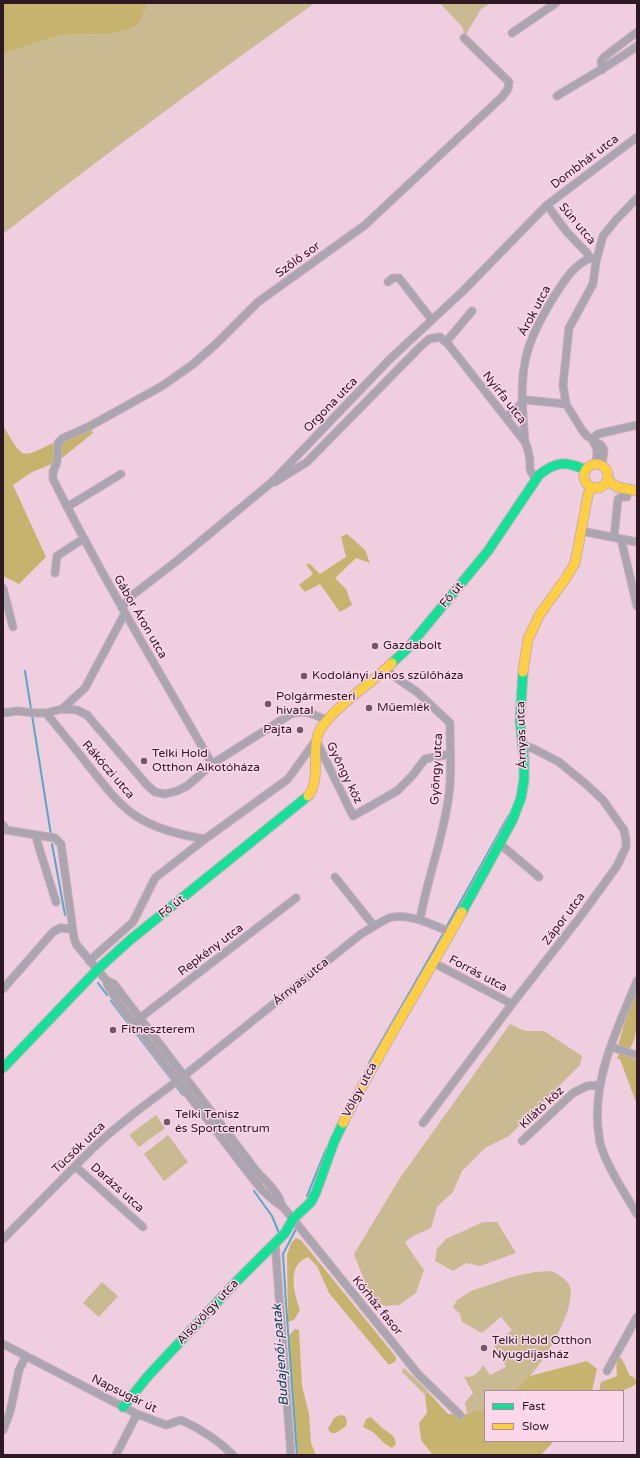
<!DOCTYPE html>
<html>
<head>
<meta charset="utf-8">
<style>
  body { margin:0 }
  #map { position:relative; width:640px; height:1458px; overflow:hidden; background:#efcfdf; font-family:"Varela Round",sans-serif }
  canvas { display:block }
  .frame { position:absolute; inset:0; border:4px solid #2d1824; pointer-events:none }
  .legend { position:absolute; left:484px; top:1390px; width:140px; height:52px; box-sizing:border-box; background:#fbd7e9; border:1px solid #a98b9a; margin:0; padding:5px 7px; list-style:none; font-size:12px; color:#2d1824 }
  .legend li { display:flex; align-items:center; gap:8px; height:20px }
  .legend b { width:20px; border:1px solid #a98b9a }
</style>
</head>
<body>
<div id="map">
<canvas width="640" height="1458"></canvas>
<div class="frame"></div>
<ul class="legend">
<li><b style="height:5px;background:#16e098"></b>Fast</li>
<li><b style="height:5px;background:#ffcf43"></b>Slow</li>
</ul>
</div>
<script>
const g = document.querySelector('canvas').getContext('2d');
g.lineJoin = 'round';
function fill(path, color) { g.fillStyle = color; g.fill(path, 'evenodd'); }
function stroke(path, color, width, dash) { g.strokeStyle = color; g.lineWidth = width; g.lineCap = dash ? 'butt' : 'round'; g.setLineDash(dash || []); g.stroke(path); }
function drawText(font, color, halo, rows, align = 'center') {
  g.font = font + ' "Varela Round",sans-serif'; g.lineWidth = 3; g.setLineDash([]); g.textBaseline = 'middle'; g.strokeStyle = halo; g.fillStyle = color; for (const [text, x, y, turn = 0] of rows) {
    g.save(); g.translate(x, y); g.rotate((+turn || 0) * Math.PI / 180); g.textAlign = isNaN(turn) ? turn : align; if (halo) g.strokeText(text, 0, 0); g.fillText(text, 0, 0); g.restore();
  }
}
fill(new Path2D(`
  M146,3H315C209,78 105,154 3,234V54L61,35L107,34L146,7Z
  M440,3H491L481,9L464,38L463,28Z
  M510,1024L525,1031H544L582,1056L580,1065L509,1136L485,1148L462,1171L453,1192L437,1207L431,1228L413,1236L405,1242L412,1253L424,1270L416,1293L399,1305L385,1306L372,1300L354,1254L400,1178Z
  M156,1115L165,1128L139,1147L129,1135Z
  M168,1135L188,1162L164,1181L144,1154Z
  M483,1222H497L516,1253L480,1266L466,1263L453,1271L435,1261L437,1249L446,1239Z
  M552,1271C559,1275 567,1279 570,1287C576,1309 545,1360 530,1376C525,1382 519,1386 514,1391H485V1408L467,1414L465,1403L473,1393L464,1377C474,1377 478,1374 483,1365L490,1375L506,1367L494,1345L512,1330L501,1317L482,1333L462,1322L460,1314L453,1307L457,1300L471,1291L512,1277L535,1272Z
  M102,1282L118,1296L99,1317L83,1303Z
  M404,1368L428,1391L425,1395L402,1372L403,1369Z`), '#caba92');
fill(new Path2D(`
  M3,3H146V7L138,24L127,30L107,34L61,35L3,54Z
  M3,426C24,459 18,460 55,442L58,443L90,426L93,433L57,462L32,472L13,485L46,557L19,584L3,576Z
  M347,534L365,550L370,563L356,558L335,578L346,589L352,605L340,612L320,584L305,592L299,585L313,574L306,564H310L320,574L346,557L341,537Z
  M637,990C637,1007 640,1038 628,1051L618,1046L624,1024Z
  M619,1053L637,1060V1105L620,1059H617Z
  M296,1238L301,1240L396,1357V1361L391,1364H388L329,1293L317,1266L308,1257C286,1265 294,1293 300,1310L294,1320L288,1322L287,1255L291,1243Z
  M295,1329L299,1330L302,1386L309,1414L311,1443L316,1455H298L288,1337Z
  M618,1356L622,1359L630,1376L634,1377L637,1383C625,1393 614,1391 599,1391L601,1382L617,1376C617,1369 615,1363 618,1356Z
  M587,1361L597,1369L592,1391H514L530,1376Z
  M428,1392L448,1414H467L485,1408V1441H554L541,1455H433L421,1440L419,1423L427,1413L425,1395Z
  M340,1415L345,1416L347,1421L346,1426L336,1433H331L328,1429L334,1418Z
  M371,1417C374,1420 378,1424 381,1427C388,1433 395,1434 396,1444L392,1448L385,1444L373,1432L363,1427L366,1419Z`), '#c6b46e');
stroke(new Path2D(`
  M25,671L51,835
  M52,844L65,915
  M447,926L509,815
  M98,983L107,995
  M111,1001L172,1080
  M369,1063L443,934
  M176,1086L183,1095
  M254,1191L272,1216L279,1233
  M307,1196L326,1149
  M296,1229L283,1254L286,1303L297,1455`), '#5ba6c6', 2);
const street = new Path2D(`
  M512,33L556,3
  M602,70L601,61L604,57L637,32
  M557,96C584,79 611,65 637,46
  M547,205L566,231L587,253L590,258
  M388,282L393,278H399L432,320
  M446,342L472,311
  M506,417L523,402L526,400L566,404
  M592,439L598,434L637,425
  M593,441C598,449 598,454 595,464
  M525,442C522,407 518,369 533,336C539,322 547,308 555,295C565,280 573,266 590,258L596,261
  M602,465L604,450L601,445L587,436L582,430L566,404L563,385L569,328L593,284L596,261L603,236L616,220L637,198
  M273,482H275L307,462L420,347L429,339L440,337L448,344L525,442C527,446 528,450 529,455C532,467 526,467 536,479
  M67,507L121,474
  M581,531L637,542
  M614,537L618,499L622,497H627
  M621,539L637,606
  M55,573L57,556L83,539
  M3,588L13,627
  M122,608L130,597L178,560L272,482L390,359L463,291L547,205L637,137
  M385,670L417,692L450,723V727C450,749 452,772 449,794C444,837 427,878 420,920
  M62,709L77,710L87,715L147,785L155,792L165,794L177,791L187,786L200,775L212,764L291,714C305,709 314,715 327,720
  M3,713L17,711L36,713H46L62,709L85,688L125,613
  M46,713C60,730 74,747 88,765C102,782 115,801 133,814C154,829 181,835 205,839
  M212,764C158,669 102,577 53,479V472L57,462L58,443L63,438L90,426L162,386L192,365L216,344L258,302L365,225L502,97L508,89L509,82L464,38
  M3,825L6,830L55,838L61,844L74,938L76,944L106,980L114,984L258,1173C267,1182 279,1193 282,1206
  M37,835V841L56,902
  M500,844L539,877
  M335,877L374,926
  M89,961L133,922L155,878L205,839L288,779L316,740L353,816L397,791L412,776L425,759L450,754
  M434,963L512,1004
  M106,980L108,986L119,1004L243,1166L262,1190L273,1200L283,1207L293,1219L418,1374L460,1415
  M637,981C618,1027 593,1077 598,1128C599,1133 599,1138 600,1143C607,1167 624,1192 637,1214
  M3,989L53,932L60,928L72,929
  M136,1021L296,898
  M611,1047L637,1055
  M423,1123L512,1004L580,917L617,866L626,847V840L624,830L603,800L587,785L559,762L534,749L523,745
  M522,1141L573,1093L587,1086L599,1085
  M75,1166L143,1227
  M3,1239L92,1149L111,1132L137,1111L185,1075L361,934C370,929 380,922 389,918C408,912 433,925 450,932
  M275,1242L291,1455
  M3,1344L137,1414L166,1425L181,1420C201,1429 218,1440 233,1455
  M607,1371L637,1317
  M3,1430L10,1412L19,1370L26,1356
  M116,1455L137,1414`);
const fast = new Path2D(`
  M392,663L407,649L488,551L539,475C556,461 566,461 586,470
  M462,912L512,821L521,798L524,780V761L520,720L523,672
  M3,1068L97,970L130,940L308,796
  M123,1407L148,1376L236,1282L285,1233L293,1219L311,1202L316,1192L334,1142L343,1123`);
const slow = new Path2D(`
  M584 476a12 12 0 1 1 24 0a12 12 0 1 1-24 0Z
  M607,480L617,487L637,491
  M523,672L528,639L540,614L566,578L575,563L588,495L591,487
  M308,796C322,780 310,749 320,730C322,726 326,722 329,718C348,697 372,683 392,663
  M343,1123C379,1051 423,983 462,912`);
stroke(street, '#c6adba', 9);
stroke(fast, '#c6adba', 11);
stroke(slow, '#c6adba', 11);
stroke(street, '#aaa5af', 7);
stroke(fast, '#16e098', 9);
stroke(slow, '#ffcf43', 9);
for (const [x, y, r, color] of [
  [375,646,4,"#715865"],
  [304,676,4,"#715865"],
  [268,704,4,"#715865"],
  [369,708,4,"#715865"],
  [300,730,4,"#715865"],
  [144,761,4,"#715865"],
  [113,1030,4,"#715865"],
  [167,1122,4,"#715865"],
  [484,1348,4,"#715865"]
]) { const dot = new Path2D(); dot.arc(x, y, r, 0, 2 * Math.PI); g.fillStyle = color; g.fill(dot); stroke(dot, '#fbd7e9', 1.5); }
drawText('12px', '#2d1824', '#fbd7e9', [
  ["Dombhát utca",585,162,-37],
  ["Sün utca",577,224,50],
  ["Szőlő sor",298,260,-36],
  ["Árok utca",535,311,-62],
  ["Nyírfa utca",504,398,52],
  ["Orgona utca",331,405,-46],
  ["Fő út",452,595,-50],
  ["Gábor Áron utca",140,617,60],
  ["Árnyas utca",522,735,-92],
  ["Gyöngy utca",437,769,-87],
  ["Rákóczi utca",108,770,49],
  ["Gyöngy köz",344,773,64],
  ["Fő út",172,907,-38],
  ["Zápor utca",564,919,-53],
  ["Repkény utca",211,950,-37],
  ["Forrás utca",478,974,28],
  ["Árnyas utca",301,982,-39],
  ["Völgy utca",360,1090,-62],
  ["Kilátó köz",542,1108,-43],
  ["Tücsök utca",79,1148,-44],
  ["Darázs utca",117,1188,42],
  ["Kórház fasor",377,1306,51],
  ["Alsóvölgy utca",208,1312,-47],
  ["Napsugár út",124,1394,26]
]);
drawText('12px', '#2d1824', '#fbd7e9', [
  ["Gazdabolt",383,646],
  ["Kodolányi János szülőháza",312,676],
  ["Polgármesteri",276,697],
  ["hivatal",276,711],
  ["Műemlék",377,708],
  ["Pajta",292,730,"right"],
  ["Telki Hold",152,754],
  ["Otthon Alkotóháza",152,768],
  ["Fitneszterem",121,1030],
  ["Telki Tenisz",175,1115],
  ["és Sportcentrum",175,1129],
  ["Telki Hold Otthon",492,1341],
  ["Nyugdíjasház",492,1355]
], 'left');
drawText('italic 13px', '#014459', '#fbd7e9', [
  ["Budajenői-patak",281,1355,-94]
]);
</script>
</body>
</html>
